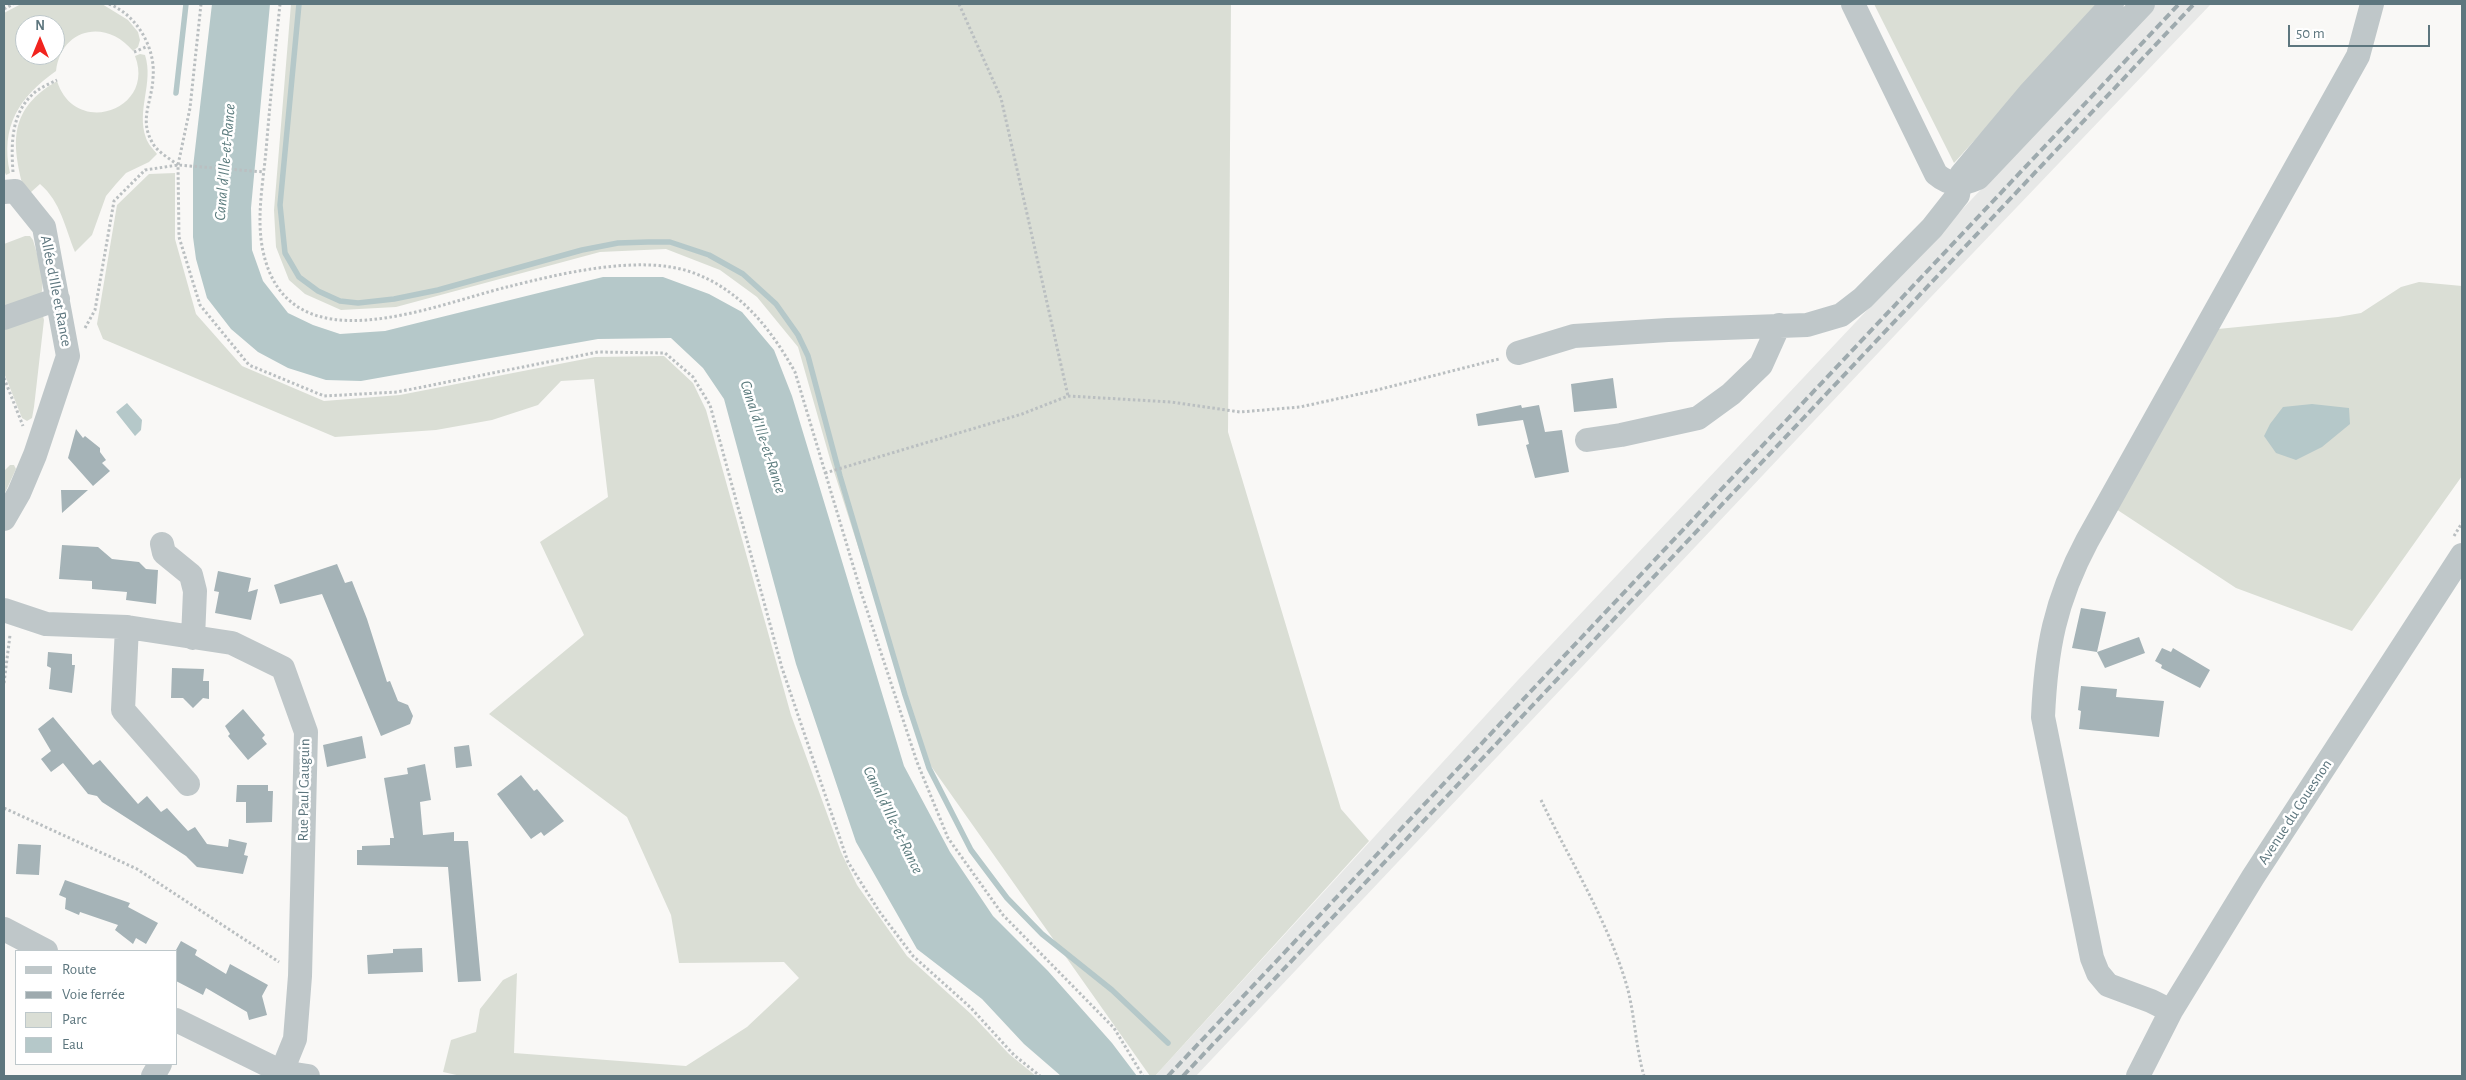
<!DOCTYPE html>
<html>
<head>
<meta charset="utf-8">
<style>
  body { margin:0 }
  #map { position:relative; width:2466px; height:1080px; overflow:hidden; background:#f9f8f6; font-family:"Alegreya Sans",sans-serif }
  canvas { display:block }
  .frame { position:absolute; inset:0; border:5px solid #5d767e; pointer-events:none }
  .legend { position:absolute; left:15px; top:950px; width:162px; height:115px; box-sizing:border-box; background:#fff; border:1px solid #bec8cb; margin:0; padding:6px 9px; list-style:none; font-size:15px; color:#5d767e }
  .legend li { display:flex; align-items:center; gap:10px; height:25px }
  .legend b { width:25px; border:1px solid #bec8cb }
  .north { position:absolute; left:15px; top:15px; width:50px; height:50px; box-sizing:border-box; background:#fff; border:1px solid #bec8cb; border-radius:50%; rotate:0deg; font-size:14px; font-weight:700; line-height:20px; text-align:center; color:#5d767e }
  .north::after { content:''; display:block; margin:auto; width:18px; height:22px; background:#f1241e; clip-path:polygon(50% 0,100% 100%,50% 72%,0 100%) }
  .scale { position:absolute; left:2288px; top:25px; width:142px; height:22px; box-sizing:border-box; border:2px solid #5d767e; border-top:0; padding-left:6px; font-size:15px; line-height:18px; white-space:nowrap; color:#5d767e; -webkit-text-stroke:4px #fff; paint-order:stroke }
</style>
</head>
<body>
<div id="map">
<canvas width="2466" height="1080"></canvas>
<div class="frame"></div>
<ul class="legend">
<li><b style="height:6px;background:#bfc7c9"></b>Route</li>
<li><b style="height:6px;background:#9eaaae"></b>Voie ferrée</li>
<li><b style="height:14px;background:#daded5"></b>Parc</li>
<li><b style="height:14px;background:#b5c8c9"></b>Eau</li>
</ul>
<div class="north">N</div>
<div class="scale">50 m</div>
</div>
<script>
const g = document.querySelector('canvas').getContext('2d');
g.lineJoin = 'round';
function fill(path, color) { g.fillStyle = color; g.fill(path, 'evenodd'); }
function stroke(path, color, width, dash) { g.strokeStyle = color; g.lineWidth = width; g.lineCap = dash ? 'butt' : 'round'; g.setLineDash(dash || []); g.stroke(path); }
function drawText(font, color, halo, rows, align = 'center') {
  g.font = font + ' "Alegreya Sans",sans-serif'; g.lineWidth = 5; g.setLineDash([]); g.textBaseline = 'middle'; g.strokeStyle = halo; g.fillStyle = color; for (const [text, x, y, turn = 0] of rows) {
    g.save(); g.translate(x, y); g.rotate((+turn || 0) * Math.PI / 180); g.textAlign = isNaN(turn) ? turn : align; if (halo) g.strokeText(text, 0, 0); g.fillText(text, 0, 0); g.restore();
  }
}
fill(new Path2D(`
  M2156,4H2211L1930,298L1196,1076H1155L1518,680Z`), '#e7e8e7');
fill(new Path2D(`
  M21,4H102L128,20L138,32L140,40L138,47L133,51C106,18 61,28 56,71C19,97 0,127 10,173L6,175L4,170V13ZM25,25H55V55H25Z
  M291,4H1231L1228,432L1341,809L1369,841L1155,1076H1150L926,759L830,459L798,347L757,297L720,270L666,249L600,252L396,307L341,310L305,294L289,280L276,247L274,210Z
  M1874,4H2098L1954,163Z
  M140,54L145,55C154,83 136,110 146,138C148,144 153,149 157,154L149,162L126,173L116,184L106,196L92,235L75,252C65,228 61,202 40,184L30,193L24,190C11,142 9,109 57,81C75,138 156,110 135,56Z
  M175,173V239L196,314L242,366L324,401L400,395L595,357L664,356L693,383L706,410L791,715L841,852L857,885L907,956L971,1014L1009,1054L1036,1076H461L443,1072L451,1040L476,1032L480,1009L503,980L517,973L514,1053L686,1066L747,1027L799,978L784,962L679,963L671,915L627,817L489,714L584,635L540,542L608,497L594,379L561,381L538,405L492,420L436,430L335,437L103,339L97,324L117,205L149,174Z
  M25,236H30L33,240C38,258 46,277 41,296L4,308V244Z
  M2419,282L2462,286V476L2352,631L2236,588L2116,509L2218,329L2338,317L2361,313L2401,287Z
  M43,316L44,320L34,407L32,418L27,421L22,418L4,373V329Z
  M10,465H14L16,469L4,495V471Z`), '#daded5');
fill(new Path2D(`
  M212,4H270L251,208L252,250L263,281L288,313L313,325L340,334L385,331L603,277H663L709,294L742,312L774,350L792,396L904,766L950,852L993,916L1048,971L1112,1043L1137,1076H1061L1024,1044L982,999L917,949L856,842L796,664L724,399L703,368L671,338L598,339L361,381L326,380L288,368L258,352L231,329L207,298L196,259L193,237V167Z
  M127,403L142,420L141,430L135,436L116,412Z
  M2312,404L2349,408L2350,424L2322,447L2296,460L2276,453L2264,436L2270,424L2283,407Z`), '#b5c8c9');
stroke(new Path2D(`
  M299,4L280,205L285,253L299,277L318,291L340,301L358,303L394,299L438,290L582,250L618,243L648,242H670L709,255L743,274L776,304L798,335L808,356L840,476L905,695L929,768L971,850L1007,898L1042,934L1112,990L1168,1043
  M176,93L186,4`), '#b5c8c9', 5.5);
fill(new Path2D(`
  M1613,378L1617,408L1574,412L1571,384Z
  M1521,405L1522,408L1539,405L1545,432L1562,430L1569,472L1535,478L1526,445L1529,444L1523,420L1478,426L1476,414Z
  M76,429L83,438L85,436L100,448V452L106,460L102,463L110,471L93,486L68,458Z
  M61,490H88L62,513Z
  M62,545L98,547L112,559L139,562L146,569L158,570L156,604L126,600L127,592L92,589V581L59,579Z
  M337,564L345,583L352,581L367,619L387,682L390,681L398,701L408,705L413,716L410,724L381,736L322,594L280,604L274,585Z
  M218,571L251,578L248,592L258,589L251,620L215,613L219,592L214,591Z
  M2081,608L2106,612L2097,652L2072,648Z
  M2139,637L2145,653L2105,668L2097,652Z
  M2162,648L2171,652L2173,648L2210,670L2200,688L2161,668L2162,665L2155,661Z
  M48,652L72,654V665H75L72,693L49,689L51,668L47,666Z
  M172,668L204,669L203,681H209V699L203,698L193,708L183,698H171Z
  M2081,686L2117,689L2116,697L2164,701L2159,737L2079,729L2081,711L2078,710Z
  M243,709L265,735L262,738L267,744L248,760L228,736L230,734L225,726Z
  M53,717L93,765L100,760L138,804L147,796L161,812L167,808L188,831L195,827L207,844L228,847L229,839L247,843L244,855L248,856L243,874L197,867L186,856L102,802L97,796L88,794L63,763L51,772L41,759L51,751L38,729Z
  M362,736L366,758L327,767L323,745Z
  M469,745L472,766L456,768L454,747Z
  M425,764L431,800L420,802L423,835L454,832V841H468L481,981L458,982L448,867L357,865V850H362V846L390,845V838H394L384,778L408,774L407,768Z
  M521,775L534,791L537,789L564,821L544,836L541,832L531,839L497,794Z
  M237,785H268V791H273L272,822L246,823V802H236Z
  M18,844L41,845L39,875L16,874Z
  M65,880L130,903L128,907L158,923L146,944L136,938L133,944L115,930L118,925L80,912L79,915L65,909L66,898L59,895Z
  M181,941L197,950L195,955L226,974L230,964L268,985L262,996L267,1015L249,1020L247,1012L206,988L203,995L176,981V950Z
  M422,948L423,972L368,974L367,955L393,953V949Z`), '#a5b3b7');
stroke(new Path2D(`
  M109,4C137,15 156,48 153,78C152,102 139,119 152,142C157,152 169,158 178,165
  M201,4L190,108L178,165L179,237L200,305L249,365L324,396L397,392L598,352L665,353L693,377L710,405L782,668L848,862L879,911L913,956L970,1007L1014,1055L1040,1076
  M280,4C275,53 270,102 266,151C263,183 256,219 263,251C288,369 433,305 507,287C559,274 639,254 691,272C740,289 771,329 795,372L861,592L917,762L948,838L1003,915L1114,1028L1143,1076
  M959,4L1001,98L1068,396
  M4,9L13,4
  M134,52L148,46
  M13,172C11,144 11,114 33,94C39,88 49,84 57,80
  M85,328L95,310L114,201L145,170L178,165L264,172
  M4,378L23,426
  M825,473L1022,414L1068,396L1171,402L1240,412L1300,407L1373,391L1499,359
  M2454,536L2462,523
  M4,683L10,635
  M1541,800C1571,863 1609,922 1628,990C1635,1019 1636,1048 1644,1076
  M4,808L137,869L279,962`), '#babfc1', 3, [2.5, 2.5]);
stroke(new Path2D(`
  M1853,4L1936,174C1950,186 1962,185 1978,178L2143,4
  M4,192L15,191L44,227L68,356L35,455L19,493L4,519
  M4,318L58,299
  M1518,353L1574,336L1668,330L1807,325L1841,315L1863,298L1932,228L1958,195L1961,175L2029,94L2112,4
  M1587,440L1621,435L1698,418L1731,394L1761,365L1779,325
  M162,544L164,553L191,575L195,591L193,638
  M4,610L46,624L127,627L232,643L283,668L306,732L300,976L295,1039L280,1076
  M127,627L123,710L188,784
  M4,929L46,951
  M2171,1011L2151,1001L2108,985L2098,973L2092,958L2043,717C2046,649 2055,601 2087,541L2358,56L2372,4
  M176,1020L282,1072L308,1076
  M153,1076L160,1064
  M2138,1076L2171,1011L2253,877L2462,555`), '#bfc7c9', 24);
stroke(new Path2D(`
  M1168,1076L2179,4
  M1183,1076L2194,4`), '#9eaaae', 4, [8, 4]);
drawText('15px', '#5d767e', '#fff', [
  ["Allée d'Ille et Rance",56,291,79],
  ["Rue Paul Gauguin",304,790,-89],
  ["Avenue du Couesnon",2295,812,-57]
]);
drawText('italic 16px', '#5c7c7e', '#fff', [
  ["Canal d'Ille-et-Rance",225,162,-85],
  ["Canal d'Ille-et-Rance",763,437,72],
  ["Canal d'Ille-et-Rance",893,820,64]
]);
</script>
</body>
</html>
